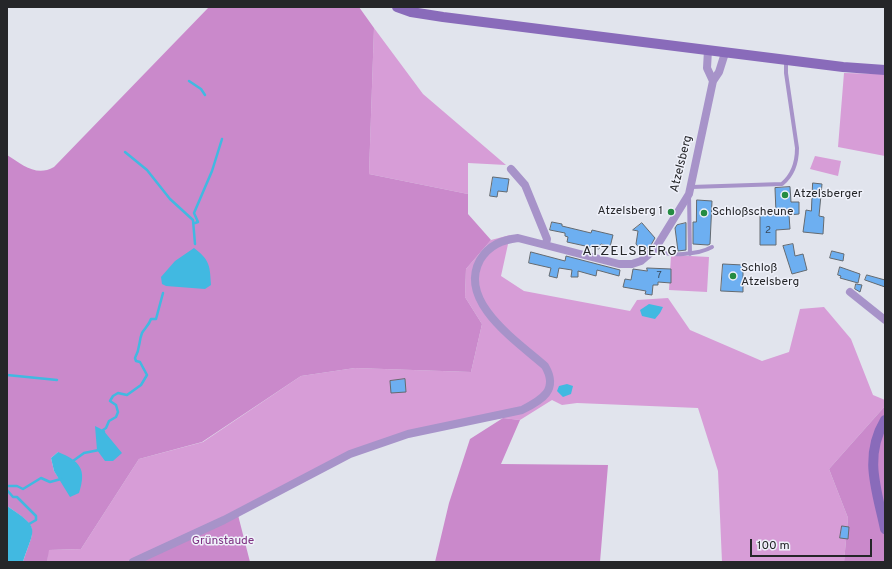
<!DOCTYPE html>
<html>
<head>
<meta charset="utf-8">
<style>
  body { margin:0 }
  #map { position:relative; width:892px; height:569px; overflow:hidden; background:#e1e4ed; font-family:Overpass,sans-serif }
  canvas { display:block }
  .frame { position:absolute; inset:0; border:8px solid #252629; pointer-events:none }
  .scale { position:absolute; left:750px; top:539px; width:122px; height:18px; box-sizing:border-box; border:2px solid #252629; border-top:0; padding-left:5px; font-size:12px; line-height:14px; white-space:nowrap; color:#252629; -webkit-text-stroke:3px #eff1fa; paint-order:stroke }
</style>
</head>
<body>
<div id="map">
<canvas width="892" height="569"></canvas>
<div class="frame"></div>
<div class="scale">100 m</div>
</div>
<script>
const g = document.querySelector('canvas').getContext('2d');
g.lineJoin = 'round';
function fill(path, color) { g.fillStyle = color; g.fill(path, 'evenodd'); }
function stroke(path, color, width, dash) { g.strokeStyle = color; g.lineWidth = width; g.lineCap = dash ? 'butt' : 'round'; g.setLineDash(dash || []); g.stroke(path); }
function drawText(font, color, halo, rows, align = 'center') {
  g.font = font + ' Overpass,sans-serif'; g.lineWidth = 3; g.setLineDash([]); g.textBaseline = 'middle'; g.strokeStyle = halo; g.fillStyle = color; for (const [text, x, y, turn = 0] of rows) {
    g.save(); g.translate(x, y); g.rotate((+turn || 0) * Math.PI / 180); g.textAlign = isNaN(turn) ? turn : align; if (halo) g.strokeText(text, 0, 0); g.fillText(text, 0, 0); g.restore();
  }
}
fill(new Path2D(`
  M374,28L423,94L506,165L468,163V194L369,174Z
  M844,73L885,74V156L838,147Z
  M815,156L841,161L838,176L810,169Z
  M510,235L501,276L524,291L630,311L637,300L668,298L690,330L762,361L789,352L800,309L824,307L851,339L873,395L885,400V406L829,469L848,518L844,562H722L718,471L698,408L577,403L562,405L552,400L520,420L503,418L408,434L350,454L238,515L126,562H47L48,550L81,549L139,459L203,442L301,376L355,368L471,372L482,324L465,297L466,269L491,240Z
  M671,255L709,257L707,292L669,290Z`), '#d79dd7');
fill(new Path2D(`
  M209,7H359L374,28L369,174L468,194V214L491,240L466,269L465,297L482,324L471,372L355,368L301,376L202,442L139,459L81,549L49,550L47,562H23C35,526 40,529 7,506V155C23,165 36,177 54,167ZM58,452L60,480L54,471L51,458Z
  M885,406V562H844L848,518L829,469Z
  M503,418L520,420L501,464L608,465L600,562H435L449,503L470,439Z
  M238,515L250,562H126Z`), '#ca89cb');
fill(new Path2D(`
  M194,248C210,260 210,266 211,285L205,289L166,286L162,284L161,277L175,261Z
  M649,304L663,307L660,313L655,319L642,316L640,310Z
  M567,384L573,386L571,394L563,397L557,391L559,386Z
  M95,426L103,430L122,453L113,461H105L97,450Z
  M58,452C80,461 87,469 79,493L70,497L54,471L51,458Z
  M7,506C41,529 35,526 23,562H7Z`), '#41b9e1');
stroke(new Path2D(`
  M189,81L201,89L205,95
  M125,152L147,170L170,199L193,220L195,244
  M195,223L198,222L194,213L212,171L222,139
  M7,375L57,380
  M104,432L103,430L106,428L109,421L116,417L118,412L116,405L110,401L113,396L118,393L127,395L141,385L147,375L140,362L136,361L135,358C141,347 138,343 142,333C145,328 149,325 151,319H156L163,293
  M73,461L84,453L99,450
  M7,486H17L23,489L41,478L50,482L61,479
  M7,490L13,497H17L36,516V520L29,524`), '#41b9e1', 2.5);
const building = new Path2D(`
  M493,177L509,179L507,192L498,191L497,197L490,196Z
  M813,183L822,184L819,216L824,217L823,234L803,232L806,210L811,211Z
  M790,187L791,202H799V214L789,215L790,229L776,230V245H760V213H776L775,188Z
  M697,200L712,201L710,244L708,245L693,244V222H696Z
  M552,222L562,224V226L591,233L592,230L613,235L610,247L601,244L599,249L567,242L568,237L565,236V233L550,230Z
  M642,223L655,238L651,245L643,252L636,244L638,231L633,230Z
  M686,223V250L678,251L675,228L677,225Z
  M793,244L795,256L803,254L807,270L792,274L783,246Z
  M832,251L844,254L843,261L830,258Z
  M531,252L565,261L566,256L620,270L619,276L597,270L596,276L578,271V277H571L572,270L559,268L557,278L549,276L551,268L529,263Z
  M723,264L743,265V292L721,291Z
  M840,267L860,274L858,283L840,278L841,276L838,275Z
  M647,268L671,269V283L658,282V285H653L652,295L645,294L646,291L623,287L625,279L631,280L633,269L647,271Z
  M867,275L885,280V287L865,280Z
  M856,284L862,285L860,292L855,289Z
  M405,379L406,392L391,393L390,381Z
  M842,526L849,527L848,539L840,538Z`);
fill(building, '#6daff1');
stroke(building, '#646a70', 1);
stroke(new Path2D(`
  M691,187L782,184C793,175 797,161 797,148L786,73V60
  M689,196L690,254
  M655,249C666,258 700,254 712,247`), '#a793c9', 4);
stroke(new Path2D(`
  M708,50L707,68L713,81
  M511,169L525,185L547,239L546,244
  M850,292L885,320
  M133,562L224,520L350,454L408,434L522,410C542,400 559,390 545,366C518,342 457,302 480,260C489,245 502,240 518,238L619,264H632L641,261L655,249L689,194L713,81L719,72L725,53`), '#a793c9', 8);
stroke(new Path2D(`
  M397,7L411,12L443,17L843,67L885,70
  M885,420C863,457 877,490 885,529`), '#896bba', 10);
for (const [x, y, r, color] of [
  [785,195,4,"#258c42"],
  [671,212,4,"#258c42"],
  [704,213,4,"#258c42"],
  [733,276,4,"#258c42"]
]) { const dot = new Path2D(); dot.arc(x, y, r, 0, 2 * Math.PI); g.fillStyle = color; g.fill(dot); stroke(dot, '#eff1fa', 1.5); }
drawText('10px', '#37485b', null, [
  ["2",768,231],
  ["7",659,276]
]);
drawText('12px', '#252629', '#eff1fa', [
  ["Atzelsberg",682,164,-76]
]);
drawText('12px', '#252629', '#eff1fa', [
  ["Atzelsberger",793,195],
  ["Atzelsberg 1",663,212,"right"],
  ["Schloßscheune",712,213],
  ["Schloß",741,269],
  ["Atzelsberg",741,283]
], 'left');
drawText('12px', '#7e3182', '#eff1fa', [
  ["Grünstaude",223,542]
]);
g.letterSpacing = '1px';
drawText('14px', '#252629', '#eff1fa', [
  ["ATZELSBERG",630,252]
]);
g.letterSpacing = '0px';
</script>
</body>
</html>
